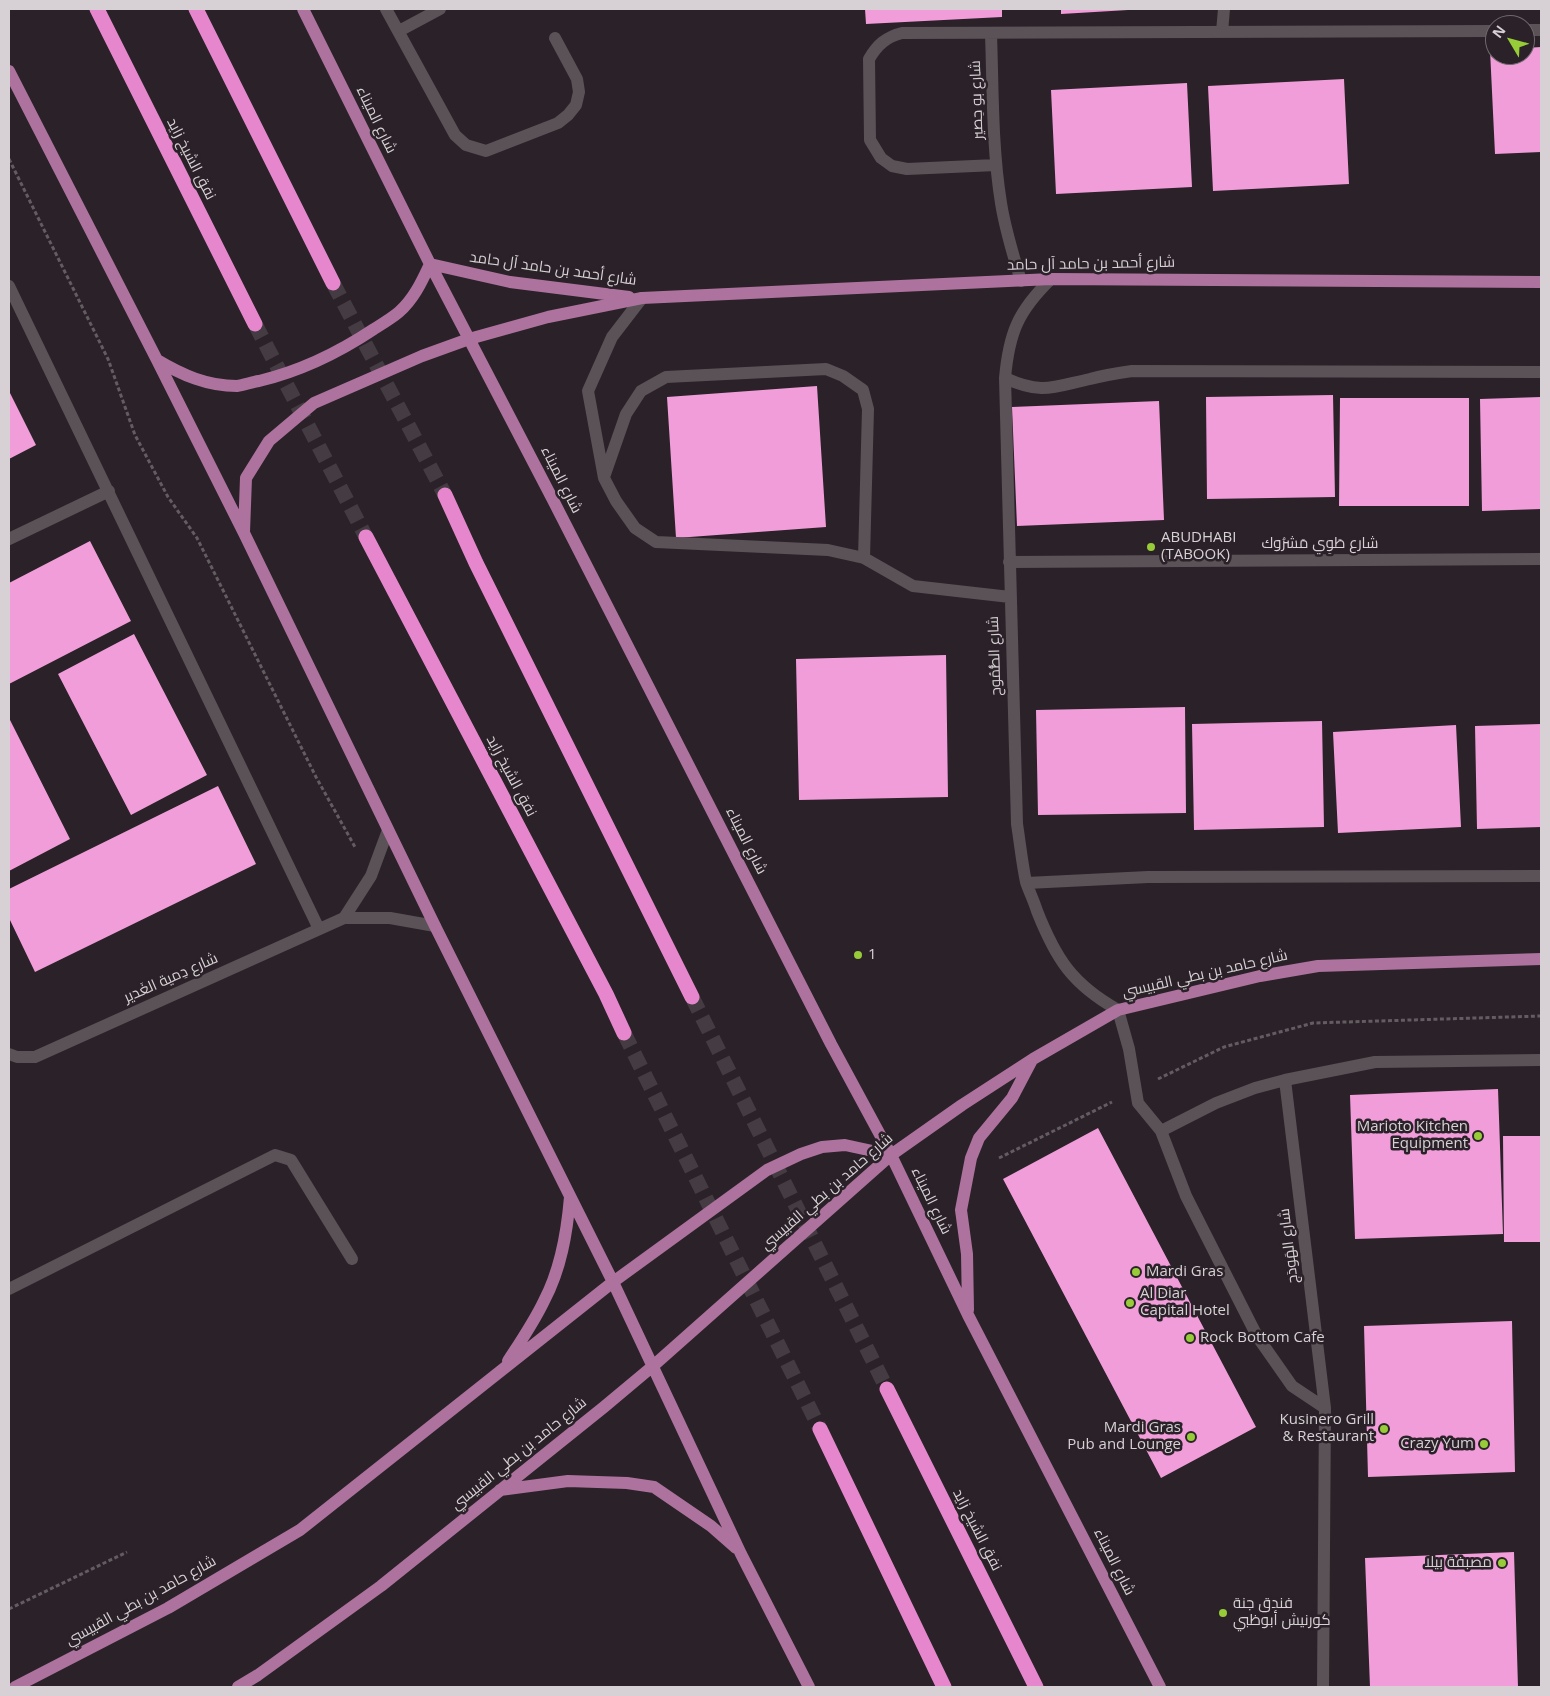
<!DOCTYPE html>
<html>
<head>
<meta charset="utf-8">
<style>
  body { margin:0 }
  #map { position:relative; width:1550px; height:1696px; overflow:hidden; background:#2a2228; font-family:"Open Sans",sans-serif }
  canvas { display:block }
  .frame { position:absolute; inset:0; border:10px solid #d7d1d5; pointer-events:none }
  .north { position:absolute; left:1485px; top:15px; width:50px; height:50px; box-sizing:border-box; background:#2a2228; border:1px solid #6f686d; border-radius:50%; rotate:307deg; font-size:14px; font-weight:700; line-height:20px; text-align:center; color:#d7d1d5 }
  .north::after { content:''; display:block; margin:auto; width:18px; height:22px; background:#97cc38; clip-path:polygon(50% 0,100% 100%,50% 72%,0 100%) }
</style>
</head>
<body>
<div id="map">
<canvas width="1550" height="1696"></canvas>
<div class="frame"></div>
<div class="north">N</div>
</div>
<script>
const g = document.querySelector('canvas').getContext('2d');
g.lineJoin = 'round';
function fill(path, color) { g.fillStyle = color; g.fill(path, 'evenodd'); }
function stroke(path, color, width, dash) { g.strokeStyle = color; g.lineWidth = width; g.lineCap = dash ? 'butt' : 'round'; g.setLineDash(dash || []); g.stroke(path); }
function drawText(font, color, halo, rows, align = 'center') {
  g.font = font + ' "Open Sans",Cairo,sans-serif'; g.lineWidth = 5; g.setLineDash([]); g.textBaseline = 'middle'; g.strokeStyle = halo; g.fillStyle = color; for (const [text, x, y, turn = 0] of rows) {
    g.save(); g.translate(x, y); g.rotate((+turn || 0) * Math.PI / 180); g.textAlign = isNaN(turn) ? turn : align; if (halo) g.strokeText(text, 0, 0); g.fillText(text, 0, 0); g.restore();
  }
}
fill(new Path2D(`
  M865,9H1002V17L866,24Z
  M1061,9H1128V10L1061,14Z
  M1541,47V152L1495,154L1490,50H1495V55H1525V48Z
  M1344,79L1349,184L1213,191L1208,86Z
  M1187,83L1192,187L1056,194L1051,90Z
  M817,386L826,527L676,538L667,397Z
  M9,391L36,445L9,459Z
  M1333,395L1335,497L1207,499L1206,397Z
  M1541,397V509L1482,511L1480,399Z
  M1340,398H1469V506H1339Z
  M1159,401L1164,520L1017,526L1012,407Z
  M90,541L131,621L9,684V583Z
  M134,634L207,775L131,815L58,674Z
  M946,655L948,797L799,800L796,659Z
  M1185,707L1186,813L1038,815L1036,710Z
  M9,718L70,839L9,871Z
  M1322,721L1324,827L1194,830L1192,724Z
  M1541,724V827L1477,829L1475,726Z
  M1456,725L1461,827L1338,833L1333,732Z
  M218,786L256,864L35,972L9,918V889Z
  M1498,1089L1503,1234L1355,1239L1350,1095Z
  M1098,1128L1256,1427L1161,1478L1003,1179Z
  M1503,1136H1541V1242H1504Z
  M1512,1321L1515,1472L1368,1477L1364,1326Z
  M1514,1552L1518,1687H1370L1365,1558Z`), '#f19dda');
stroke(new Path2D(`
  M333,283L445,495
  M255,324L366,537
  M692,997L887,1389
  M624,1033L820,1429`), '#443c42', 15, [15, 8]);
stroke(new Path2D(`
  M9,159L108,359L135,435L168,497L197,538L316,777L355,847
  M1158,1079L1224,1047L1313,1023L1541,1016
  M999,1158L1112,1102
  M9,1609L127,1552`), '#635c61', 3, [4, 2.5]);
stroke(new Path2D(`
  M386,9L455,135L466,145L486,151L558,123L568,115L576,105L579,92L577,79L555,38
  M1525,30H1541
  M399,31L440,9
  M1222,32L1224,9
  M991,34C993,90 992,147 1001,203C1005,229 1013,255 1021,281
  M996,165L907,169L892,166L881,158L870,140L869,59C877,45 886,37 902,33L1495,31
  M1051,279C1018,311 1009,333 1005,378L1017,824C1020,843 1022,863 1026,882C1029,891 1034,901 1037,911C1056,959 1072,984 1118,1010L1129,1049L1138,1103L1161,1131
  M9,286L319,929
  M642,298L612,337L588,391L604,478L616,501L635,528L656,542L828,550L864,558L913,586L1010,597
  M1005,378C1042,395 1053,387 1090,379C1104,375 1118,373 1132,371L1541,372
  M604,477L626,414L641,391L666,377L826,369L843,376L863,390L868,409L864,558
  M9,539L109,491
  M1009,562L1541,559
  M1027,883L1148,877L1541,876
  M344,918L371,876L388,830
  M9,1054L17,1057H35L344,918H390L435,926
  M1285,1080L1255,1088L1216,1103L1161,1131L1186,1196L1257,1336L1292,1386L1325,1408
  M9,1289L275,1155L291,1160L352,1259
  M1323,1687L1325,1408L1285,1080L1375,1062L1541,1060`), '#5b5258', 12);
stroke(new Path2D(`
  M303,9L430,264L553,500L831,1044L891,1155L968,1315L1160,1687
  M9,71L157,360L244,533L435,926L613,1282L741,1554L809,1687
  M157,360C182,375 207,386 237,386C244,385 252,382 259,381C301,371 338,353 374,329C382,324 392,318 399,312C414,299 422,281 430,264L510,282L629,297
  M244,532L246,478L269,441L314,403L422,356L469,339L548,317L642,298L1051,279L1541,282
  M968,1310L967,1254L961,1210L971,1158L979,1138L1012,1098L1032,1060
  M508,1361C521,1341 534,1322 544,1301C561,1269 567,1233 570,1197
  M500,1490L568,1481L627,1483L654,1487L711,1526L736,1548
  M15,1687L168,1608L300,1530L613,1282L767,1170L801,1154L822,1147L845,1145L891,1155
  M238,1687L258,1675L381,1586L604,1407L653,1366L891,1155L962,1105L1033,1059L1118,1010L1260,976L1318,966L1541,959`), '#ae729e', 12);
stroke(new Path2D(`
  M97,9L255,324
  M196,9L333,283
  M445,495L476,563L692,997
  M366,537L606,994L624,1033
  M887,1389L1036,1687
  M820,1429L944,1687`), '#e687cd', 15);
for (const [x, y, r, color] of [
  [1151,547,5,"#97cc38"],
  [858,955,5,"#97cc38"],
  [1478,1136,5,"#97cc38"],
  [1136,1272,5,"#97cc38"],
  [1130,1303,5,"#97cc38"],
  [1190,1338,5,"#97cc38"],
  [1384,1429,5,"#97cc38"],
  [1191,1437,5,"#97cc38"],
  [1484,1444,5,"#97cc38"],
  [1502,1563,5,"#97cc38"],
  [1223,1613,5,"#97cc38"]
]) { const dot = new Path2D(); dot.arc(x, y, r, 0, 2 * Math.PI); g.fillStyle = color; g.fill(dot); stroke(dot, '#2a2228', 2); }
drawText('15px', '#d7d1d5', '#2a2228', [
  ["شارع بو حِصير",977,100,-92],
  ["شارع الميناء",376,120,64],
  ["نفق الشيخ زايد",191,159,63],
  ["شارع أحمد بن حامد آل حامد",1091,264,-1],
  ["شارع أحمد بن حامد آل حامد",553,269,8],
  ["شارع الميناء",561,480,63],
  ["شارع طَوِي مَشرُوك",1320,544],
  ["شارع الطُّمُوح",995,656,-92],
  ["نفق الشيخ زايد",511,776,62],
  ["شارع الميناء",746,841,63],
  ["شارع حامد بن بطي القبيسي",1205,974,-13],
  ["شارع دِمية الغَدير",171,978,-24],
  ["شارع حامد بن بطي القبيسي",827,1192,-41],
  ["شارع الميناء",931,1201,64],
  ["شارع الهَودَج",1289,1246,-97],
  ["شارع حامد بن بطي القبيسي",519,1454,-39],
  ["نفق الشيخ زايد",977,1530,63],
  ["شارع الميناء",1114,1562,63],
  ["شارع حامد بن بطي القبيسي",141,1601,-29]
]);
drawText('15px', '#d7d1d5', '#2a2228', [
  ["ABUDHABI",1161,538],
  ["(TABOOK)",1161,555],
  ["1",868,955],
  ["Marioto Kitchen",1468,1127,"right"],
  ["Equipment",1468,1144,"right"],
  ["Mardi Gras",1146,1272],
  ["Al Diar",1140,1294],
  ["Capital Hotel",1140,1311],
  ["Rock Bottom Cafe",1200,1338],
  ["Kusinero Grill",1374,1420,"right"],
  ["& Restaurant",1374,1437,"right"],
  ["Mardi Gras",1181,1428,"right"],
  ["Pub and Lounge",1181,1445,"right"],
  ["Crazy Yum",1474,1444,"right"],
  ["مصبفة بيلا",1492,1563,"right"],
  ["فندق جنة",1233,1604],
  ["كورنيش أبوظبي",1233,1621]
], 'left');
</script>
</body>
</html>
